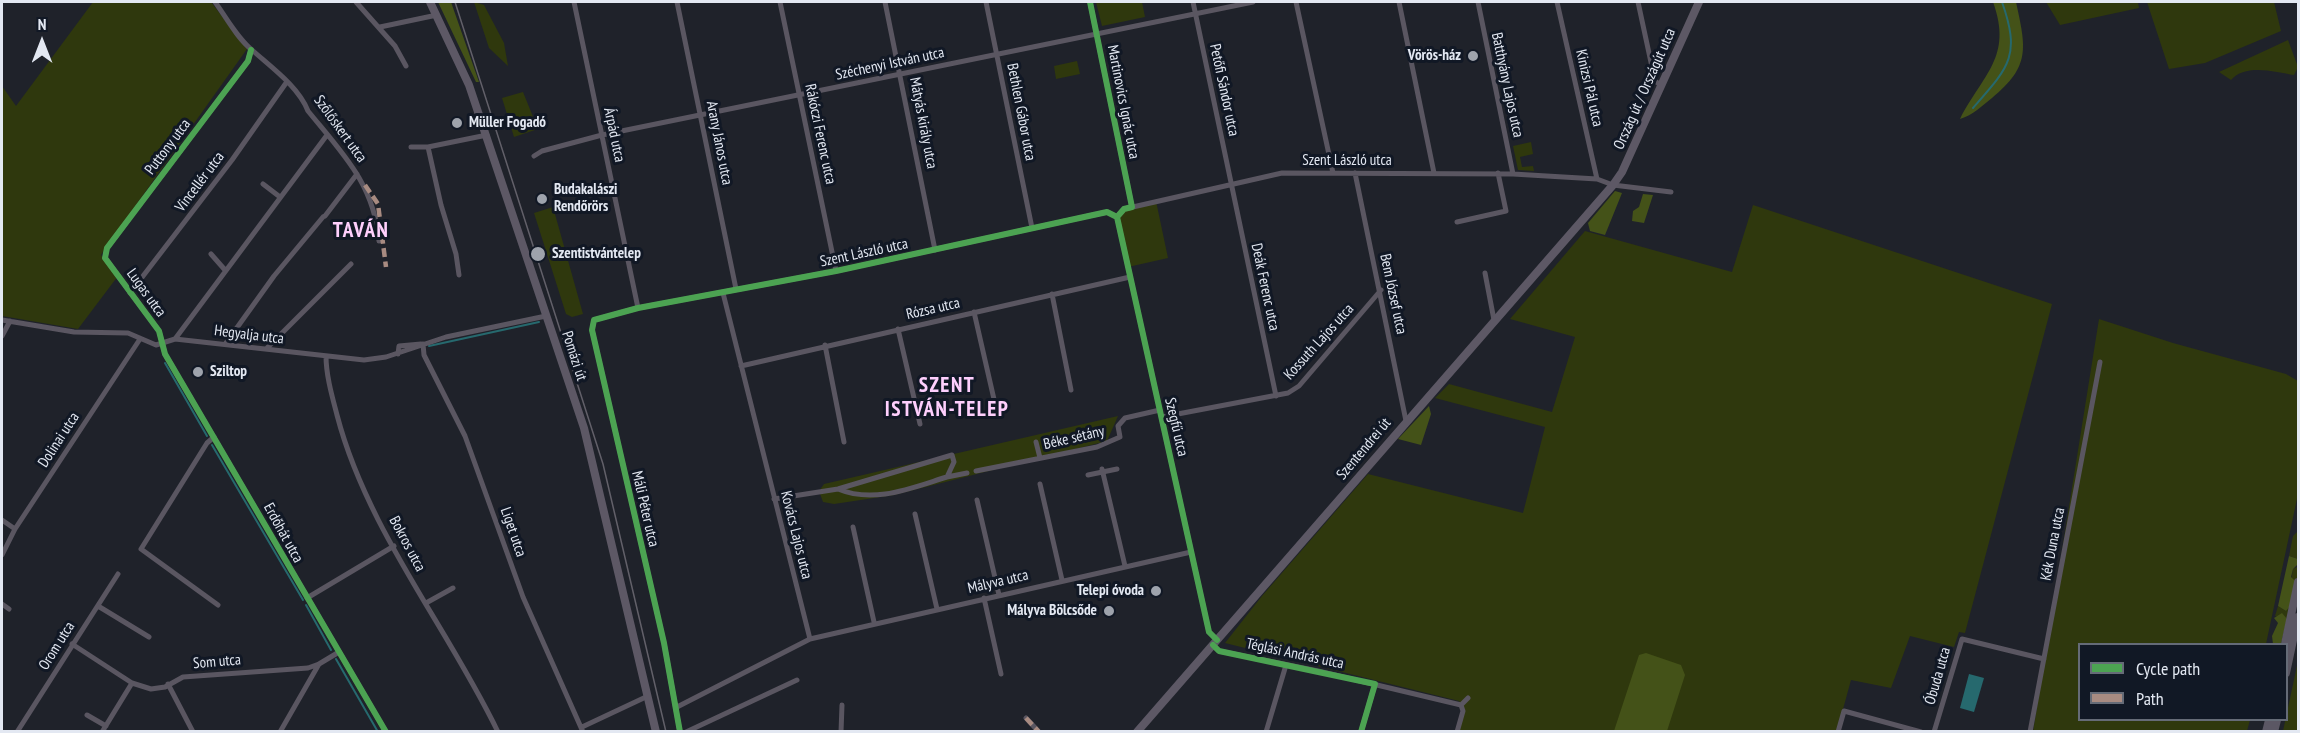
<!DOCTYPE html>
<html>
<head>
<meta charset="utf-8">
<style>
  body { margin:0 }
  #map { position:relative; width:2300px; height:733px; overflow:hidden; background:#1f222a; font-family:"PT Sans Narrow",sans-serif }
  canvas { display:block }
  .frame { position:absolute; inset:0; border:3px solid #e3e8f2; pointer-events:none }
  .legend { position:absolute; left:2078px; top:643px; width:210px; height:78px; box-sizing:border-box; background:#111825; border:2px solid #656b77; margin:0; padding:8px 10px; list-style:none; font-size:18px; color:#e3e8f2 }
  .legend li { display:flex; align-items:center; gap:12px; height:30px }
  .legend b { width:30px; border:2px solid #656b77 }
  .north { position:absolute; left:12px; top:12px; width:60px; height:60px; -webkit-text-stroke:4px #111825; paint-order:stroke; rotate:0deg; font-size:16px; font-weight:700; line-height:24px; text-align:center; color:#e3e8f2 }
  .north::after { content:''; display:block; margin:auto; width:21px; height:27px; background:#e3e8f2; clip-path:polygon(50% 0,100% 100%,50% 72%,0 100%) }
</style>
</head>
<body>
<div id="map">
<canvas width="2300" height="733"></canvas>
<div class="frame"></div>
<ul class="legend">
<li><b style="height:8px;background:#4ca352"></b>Cycle path</li>
<li><b style="height:8px;background:#a88b81"></b>Path</li>
</ul>
<div class="north">N</div>
</div>
<script>
const g = document.querySelector('canvas').getContext('2d');
g.lineJoin = 'round';
function fill(path, color) { g.fillStyle = color; g.fill(path, 'evenodd'); }
function stroke(path, color, width, dash) { g.strokeStyle = color; g.lineWidth = width; g.lineCap = dash ? 'butt' : 'round'; g.setLineDash(dash || []); g.stroke(path); }
function drawText(font, color, halo, rows, align = 'center') {
  g.font = font + ' "PT Sans Narrow",sans-serif'; g.lineWidth = 6; g.setLineDash([]); g.textBaseline = 'middle'; g.strokeStyle = halo; g.fillStyle = color; for (const [text, x, y, turn = 0] of rows) {
    g.save(); g.translate(x, y); g.rotate((+turn || 0) * Math.PI / 180); g.textAlign = isNaN(turn) ? turn : align; if (halo) g.strokeText(text, 0, 0); g.fillText(text, 0, 0); g.restore();
  }
}
fill(new Path2D(`
  M93,2H211L247,49L106,247L101,255L118,276L78,329L2,316V86L16,106Z
  M474,2L484,5L504,43L508,66L489,48Z
  M1096,2H1142L1145,17L1102,26Z
  M2046,2H2138L2139,8L2060,25Z
  M2147,2H2274L2281,31L2205,63L2169,69Z
  M2288,40L2298,67L2294,75C2276,72 2245,63 2231,80L2219,72Z
  M1077,61L1080,74L1056,79L1054,66Z
  M523,92L538,129L514,137L502,98Z
  M1531,142L1533,154L1520,157L1522,167L1533,166L1534,171L1518,170L1513,146Z
  M1156,201L1168,258L1128,267L1117,217L1124,209Z
  M1753,205L2052,304L1965,633L1959,632L1954,647L1910,636L1891,688L1851,680L1837,731H1459L1465,710L1459,701L1225,643L1262,596L1368,474L1523,513L1545,427L1435,398L1449,384L1552,412L1575,337L1510,319L1585,231L1732,272Z
  M553,207L583,314L572,317L566,314L534,213Z
  M2099,319L2173,343L2286,374L2298,381V494L2266,644H2080V720H2250L2247,731L2033,732Z
  M1118,416L1107,441L894,495L834,504L823,502L819,491L824,484Z
  M2298,531V573L2282,644L2287,619L2275,616L2278,606L2286,611L2293,569L2297,567L2298,559L2289,556L2293,536Z
  M2298,661V731H2283Z`), '#2f380d');
fill(new Path2D(`
  M438,2H451L479,82H476Z
  M1993,2H2016C2026,48 2031,66 1992,98C1982,106 1973,115 1960,119C1983,74 2013,57 1993,2Z
  M1615,191L1622,193L1605,235L1590,231L1588,223Z
  M1643,194L1653,195L1644,223L1632,221L1633,211L1639,207Z
  M1429,406L1431,414L1421,445L1398,439Z
  M2289,556L2298,559V564L2293,569L2291,577L2295,581L2290,606L2286,611L2278,606Z
  M2282,613L2287,619L2281,644H2273L2272,636L2278,623L2274,618Z
  M1646,653L1681,665L1685,675L1667,731H1614L1639,655Z`), '#445218');
fill(new Path2D(`
  M1969,674L1984,678L1974,712L1960,708Z`), '#26696e');
stroke(new Path2D(`
  M1973,108C2009,67 2021,56 2002,2
  M429,346L539,322
  M165,363L207,436
  M212,445L303,600
  M306,605L331,650
  M336,659L378,732`), '#26696e', 2);
stroke(new Path2D(`
  M215,2C226,17 237,38 252,50C271,67 299,87 308,111C343,154 374,184 379,241
  M356,2L395,46L406,66
  M574,2L638,308
  M677,2L736,289
  M780,2L836,271
  M885,2L935,250
  M986,2L1032,228
  M1090,2L1132,207
  M1193,2L1276,396
  M1296,2L1333,173
  M1399,2L1434,173
  M1478,2L1513,174
  M1557,2L1597,179
  M1638,2L1655,81L1662,86
  M380,27L437,15
  M251,50L248,61L107,248L105,258L159,331L165,354L386,732
  M411,147H428L487,135
  M428,147L441,205L456,254L459,275
  M534,156L542,151L602,135L1253,2
  M1355,173L1406,421
  M263,184L280,197
  M325,216L357,174
  M1117,217L1124,209L1282,173L1513,174L1597,179L1613,185L1671,192
  M1117,217L1209,632L1217,640
  M1457,222L1506,211L1498,173
  M211,254L225,270
  M1485,273L1494,320
  M130,293L232,160L286,83
  M1052,294L1071,390
  M974,312L996,408
  M2,320L74,332L128,333L156,345L175,339L364,360L386,357L446,337L546,316
  M898,329L920,424
  M2,336L10,321
  M175,339L327,135
  M226,343L274,276L323,217
  M423,344L424,355L465,436L523,597L583,732
  M825,345L844,442
  M267,348L351,264
  M398,354L399,346L421,344
  M326,356C326,375 332,396 337,415C367,530 447,626 498,732
  M741,366L1130,277
  M1162,417L1288,393L1299,386L1381,290
  M214,437L207,443L141,549L218,605
  M1036,442L1040,458
  M1102,469L1125,566
  M976,471L1097,447L1120,437L1118,426L1125,418L1160,410
  M1088,475L1117,469
  M947,477L967,473
  M1040,484L1062,580
  M774,499L838,489L952,455L954,462L947,477C911,488 874,504 838,489
  M977,500L999,595
  M915,514L937,609
  M2,520L15,529
  M853,527L874,622
  M2,555L15,529L140,339
  M307,598L394,546
  M984,598L1001,674
  M426,603L453,588
  M2,604L9,609
  M98,606L149,637
  M810,639L1191,552
  M72,644L132,683L151,689L165,687L183,677L308,668L319,664L339,652
  M1213,645L1219,651L1318,671L1461,705
  M168,684L193,732
  M1461,705L1468,698
  M677,707L810,639L723,293
  M87,715L106,726
  M1026,718L1039,732
  M582,727L648,696
  M17,732L118,574
  M102,732L132,683
  M280,732L319,664
  M680,732L664,643L592,330L594,320L638,308L836,271L1107,212L1117,217
  M686,732L797,680
  M841,732L842,705
  M1266,732L1286,665
  M1361,732L1375,684
  M1457,732L1463,711L1461,705
  M1838,732L1844,711L1921,732
  M1934,732L1962,639L2044,659
  M2030,732L2100,362`), '#5a5661', 5);
stroke(new Path2D(`
  M430,2L469,85L584,428L656,732
  M1137,732L1613,185L1622,172L1699,2`), '#5d5865', 8);
stroke(new Path2D(`
  M2285,644L2298,582
  M2286,673L2298,617
  M2266,732L2269,720
  M2274,732L2277,720`), '#5b5764', 8);
stroke(new Path2D(`
  M455,2L603,464L666,732`), '#626069', 1.5);
stroke(new Path2D(`
  M365,185L378,204L386,267
  M1026,718L1039,732`), '#a88b81', 4.5, [9, 4.5]);
stroke(new Path2D(`
  M1090,2L1132,207L1124,209L1117,217
  M251,50L248,61L107,248L105,258L159,331L165,354L386,732
  M1117,217L1209,632L1217,640
  M1213,645L1219,651L1375,684L1361,732
  M680,732L664,643L592,330L594,320L638,308L836,271L1107,212L1117,217`), '#4ca352', 6);
for (const [x, y, r, color] of [
  [1473,56,6,"#9ea3ac"],
  [457,123,6,"#9ea3ac"],
  [542,199,6,"#9ea3ac"],
  [538,254,8,"#9ea3ac"],
  [198,372,6,"#9ea3ac"],
  [1156,591,6,"#9ea3ac"],
  [1109,611,6,"#9ea3ac"]
]) { const dot = new Path2D(); dot.arc(x, y, r, 0, 2 * Math.PI); g.fillStyle = color; g.fill(dot); stroke(dot, '#111825', 2); }
drawText('bold 15px', '#e3e8f2', '#111825', [
  ["Vörös-ház",1461,56,"right"],
  ["Müller Fogadó",469,123],
  ["Budakalászi",554,190],
  ["Rendőrörs",554,207],
  ["Szentistvántelep",552,254],
  ["Sziltop",210,372],
  ["Telepi óvoda",1144,591,"right"],
  ["Mályva Bölcsőde",1097,611,"right"]
], 'left');
drawText('15px', '#e3e8f2', '#111825', [
  ["Széchenyi István utca",890,64,-12],
  ["Batthyány Lajos utca",1507,85,78],
  ["Kinizsi Pál utca",1589,88,77],
  ["Ország út / Országút utca",1645,89,-66],
  ["Petőfi Sándor utca",1224,90,78],
  ["Martinovics Ignác utca",1123,102,79],
  ["Bethlen Gábor utca",1021,112,79],
  ["Mátyás király utca",923,123,79],
  ["Szőlőskert utca",340,129,54],
  ["Rákóczi Ferenc utca",820,134,78],
  ["Árpád utca",614,135,78],
  ["Arany János utca",719,143,79],
  ["Puttony utca",168,147,-53],
  ["Szent László utca",1347,161],
  ["Vincellér utca",200,182,-53],
  ["Szent László utca",864,253,-12],
  ["Deák Ferenc utca",1265,287,78],
  ["Lugas utca",146,293,54],
  ["Bem József utca",1393,294,78],
  ["Rózsa utca",933,309,-13],
  ["Hegyalja utca",249,335,7],
  ["Kossuth Lajos utca",1319,342,-48],
  ["Pomázi út",574,356,72],
  ["Szegfű utca",1176,427,77],
  ["Béke sétány",1074,438,-13],
  ["Dolinai utca",59,440,-57],
  ["Szentendrei út",1364,449,-50],
  ["Máli Péter utca",645,509,77],
  ["Liget utca",513,532,71],
  ["Erdőhát utca",283,533,61],
  ["Kovács Lajos utca",796,535,76],
  ["Bokros utca",407,544,62],
  ["Kék Duna utca",2053,544,-79],
  ["Mályva utca",998,582,-13],
  ["Orom utca",57,646,-58],
  ["Téglási András utca",1295,654,12],
  ["Som utca",217,662,-5],
  ["Óbuda utca",1938,676,-74]
]);
g.letterSpacing = '1.5px';
drawText('bold 21px', '#fecffd', '#111825', [
  ["TAVÁN",361,231],
  ["SZENT",947,386],
  ["ISTVÁN-TELEP",947,410]
]);
g.letterSpacing = '0px';
</script>
</body>
</html>
